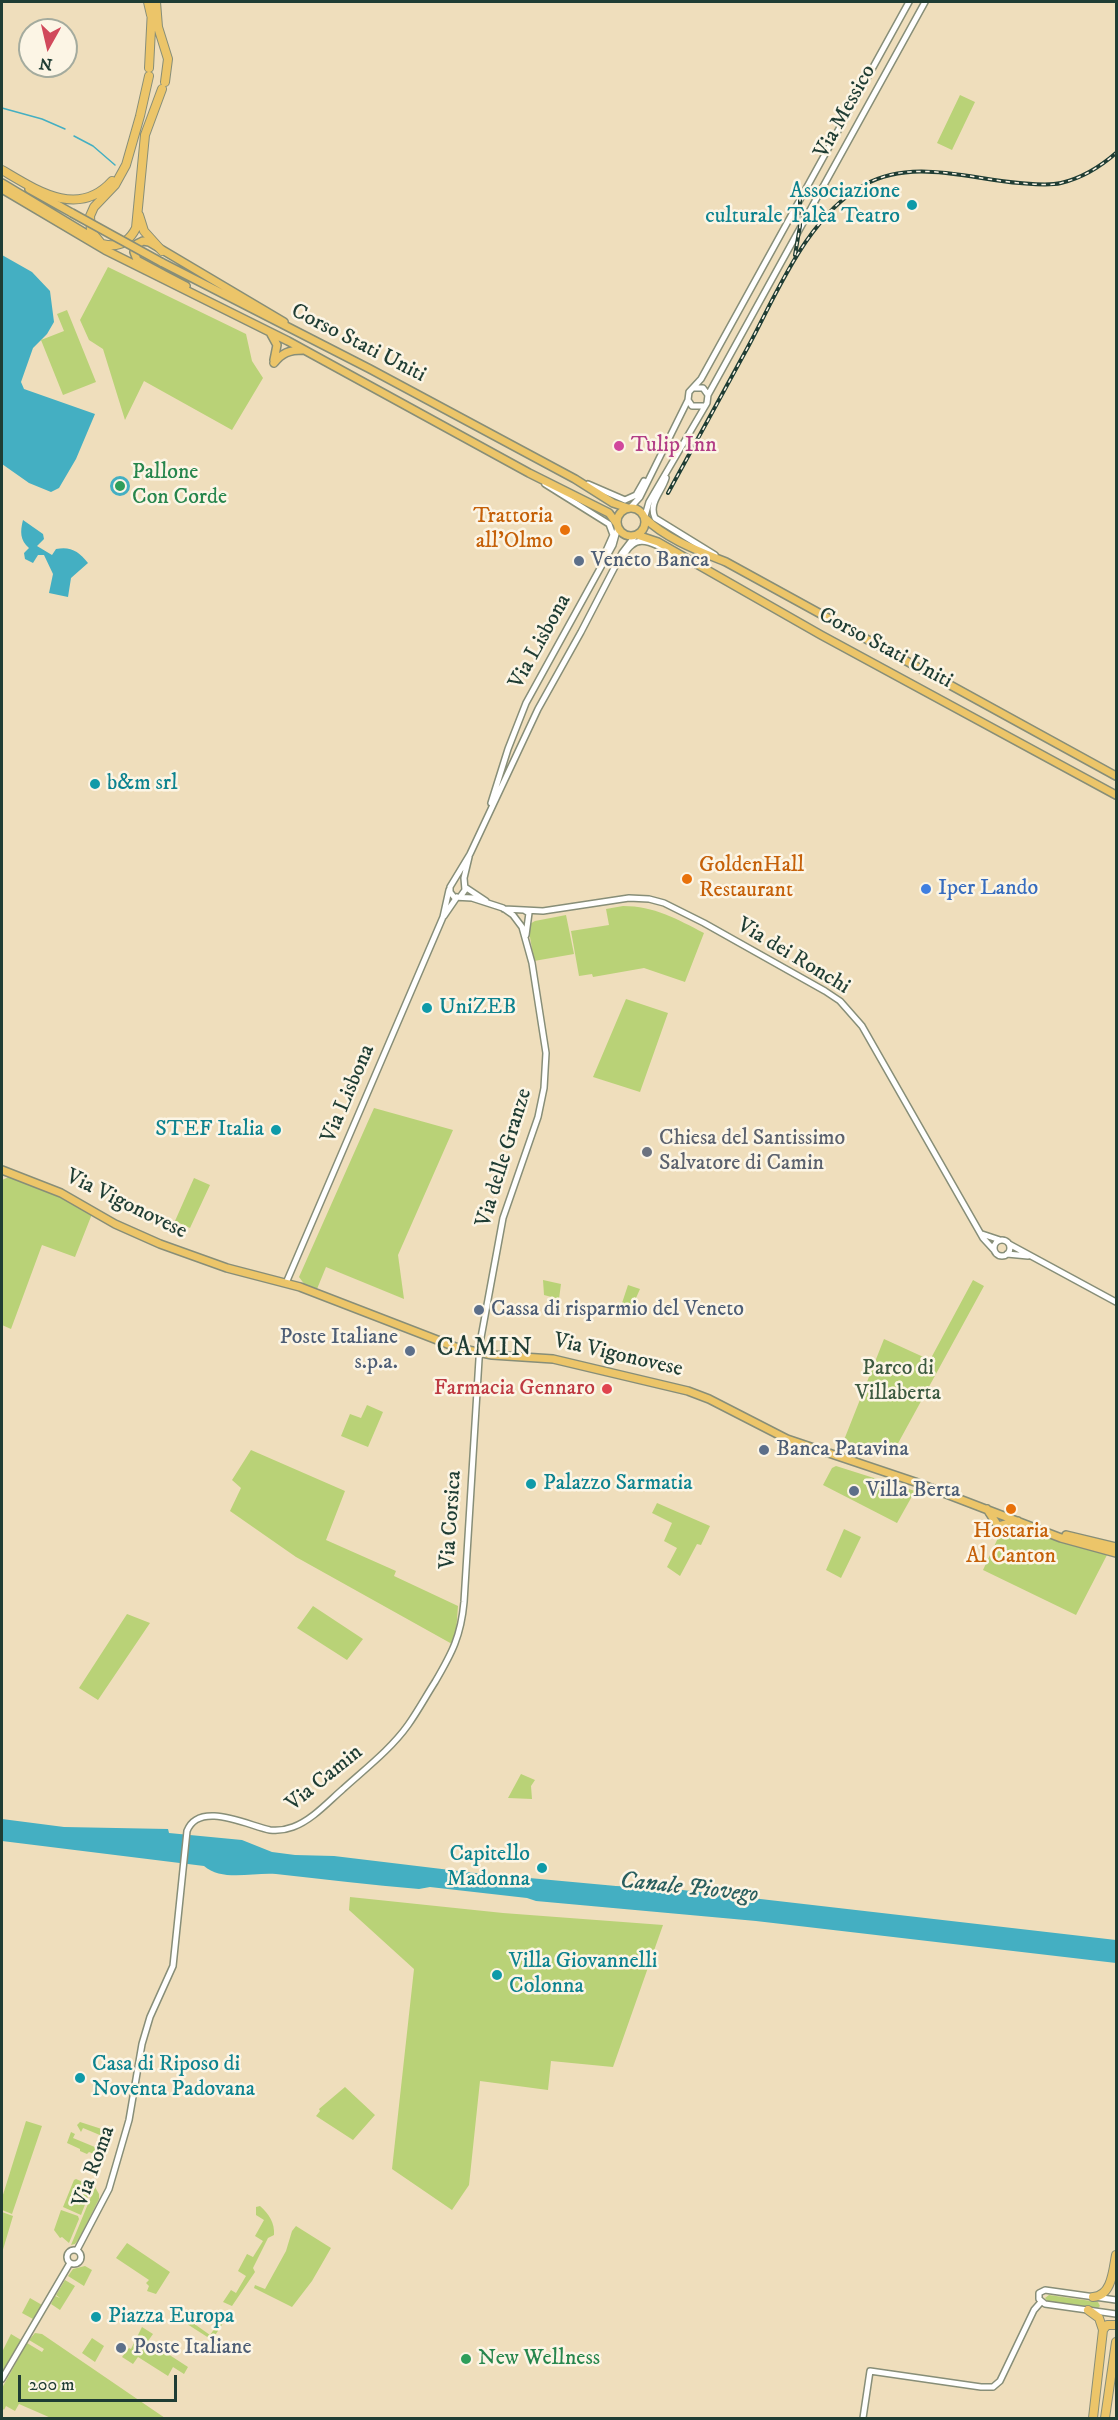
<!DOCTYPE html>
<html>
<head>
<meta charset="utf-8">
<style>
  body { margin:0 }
  #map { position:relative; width:1118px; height:2420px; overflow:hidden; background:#efdebc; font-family:"IM FELL DW Pica",serif }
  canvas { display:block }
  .frame { position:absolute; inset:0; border:3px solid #1f3d34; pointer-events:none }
  .north { position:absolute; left:18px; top:18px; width:60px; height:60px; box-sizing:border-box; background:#fcf5e5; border:2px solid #a4ab9e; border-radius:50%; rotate:188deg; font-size:16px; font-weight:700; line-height:24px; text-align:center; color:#1f3d34 }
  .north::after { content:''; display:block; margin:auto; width:21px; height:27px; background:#d1495b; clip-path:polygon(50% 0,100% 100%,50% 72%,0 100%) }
  .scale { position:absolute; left:18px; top:2375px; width:159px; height:27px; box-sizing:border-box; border:3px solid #1f3d34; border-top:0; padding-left:8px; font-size:18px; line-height:21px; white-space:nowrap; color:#1f3d34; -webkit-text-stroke:4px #fcf5e5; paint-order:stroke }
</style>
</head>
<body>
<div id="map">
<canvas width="1118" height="2420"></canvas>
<div class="frame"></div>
<div class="north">N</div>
<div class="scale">200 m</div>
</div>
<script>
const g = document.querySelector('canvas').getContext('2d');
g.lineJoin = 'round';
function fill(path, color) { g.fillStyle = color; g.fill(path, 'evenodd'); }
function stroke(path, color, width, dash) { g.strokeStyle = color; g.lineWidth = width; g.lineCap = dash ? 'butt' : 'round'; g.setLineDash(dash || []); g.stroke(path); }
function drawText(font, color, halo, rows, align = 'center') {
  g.font = font + ' "IM FELL DW Pica",serif'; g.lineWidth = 5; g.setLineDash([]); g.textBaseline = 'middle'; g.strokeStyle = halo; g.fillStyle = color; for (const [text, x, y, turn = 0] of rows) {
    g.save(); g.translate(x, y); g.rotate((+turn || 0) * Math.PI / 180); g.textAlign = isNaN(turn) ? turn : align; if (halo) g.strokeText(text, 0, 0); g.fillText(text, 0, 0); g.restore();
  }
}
fill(new Path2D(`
  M960,95L975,102L952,150L937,143Z
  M108,267L246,334L252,361L263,378L232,430L144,381L125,420L103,349L89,340L80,320Z
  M67,310L96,382L63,395L41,340L64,331L57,314Z
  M623,906C654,906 677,919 704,933L685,982L644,968L593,977L592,974L579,976L571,931L609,925L606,909Z
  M566,915L574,954L534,961L528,925L535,921Z
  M626,999L668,1013L640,1092L593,1077Z
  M374,1108L453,1130L398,1255L404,1299L326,1267L317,1289L305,1285L299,1277Z
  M9,1177L54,1193L92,1214L75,1257L42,1245L11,1329L2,1325V1180Z
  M194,1178L210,1185L190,1228L175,1221Z
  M543,1280L561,1284L559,1299L544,1295Z
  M973,1280L984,1286L890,1458L844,1440L884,1339L930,1360Z
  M628,1285L640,1289L632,1307L636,1309L633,1317L619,1312Z
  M367,1405L383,1412L368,1447L341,1436L350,1414L361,1418Z
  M251,1450L345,1491L326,1540L396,1571L394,1576L458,1606L456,1633L452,1644L296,1557L230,1511L241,1488L232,1480Z
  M836,1466L915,1491L897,1523L823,1485L832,1468Z
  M657,1503L710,1526L701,1545L697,1544L680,1576L667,1567L677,1548L664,1541L672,1523L652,1513Z
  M1015,1528L1107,1555L1076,1615L983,1570L998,1538Z
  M844,1529L861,1537L841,1578L826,1570Z
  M313,1606L363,1639L347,1660L297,1628Z
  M127,1614L150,1623L98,1700L79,1688Z
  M521,1774L535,1780L531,1786L532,1799L508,1798Z
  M350,1897L503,1913L663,1925L613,2067L551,2061L548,2090L480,2081L469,2185L452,2210L392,2169L414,1969L349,1910Z
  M345,2087L375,2115L353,2140L316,2116L320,2111L319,2109Z
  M26,2121L42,2126L12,2214L2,2210V2198Z
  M80,2122L111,2132L113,2135L109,2143L106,2141L107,2138L83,2128L81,2132L77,2125Z
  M71,2132L75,2134L73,2138L102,2150L104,2146L108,2147L104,2158L89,2152L87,2154L80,2151V2149L67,2143Z
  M76,2179L92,2186L81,2215L63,2207L74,2180Z
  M95,2187L99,2194V2199L79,2239L75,2244L71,2245Z
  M260,2206C269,2214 275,2223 274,2235L268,2238L253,2268L255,2272L232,2306L223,2302L231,2290L236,2293L246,2276L238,2271L247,2254L253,2257L263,2241L255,2236L264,2220L256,2215V2207Z
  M61,2210L78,2216L79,2219L69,2243L62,2237L60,2238L54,2230Z
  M2,2212L13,2216L2,2253Z
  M296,2226L331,2248L312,2281L292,2307L254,2288L255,2285L265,2289L286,2251L292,2231Z
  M127,2243L170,2272L156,2294L147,2291L149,2286L146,2283L149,2280L116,2258Z
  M85,2266L92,2270L84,2286L68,2276L73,2269Z
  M65,2280L75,2286L60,2310L51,2304L55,2296L60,2298L56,2295Z
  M1049,2295L1098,2302L1100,2306L1097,2309L1048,2302L1045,2298Z
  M30,2298L42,2305L33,2319L22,2313Z
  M227,2311V2317L212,2340L184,2322L186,2318L210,2335Z
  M142,2327L153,2334L148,2341L188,2367L184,2374L173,2367L168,2376L138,2357L133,2364L122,2357L129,2348L131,2349Z
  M35,2333L42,2334L165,2418H51L19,2404L15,2411L6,2406L4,2410L2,2408V2388L27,2343L42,2352L44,2349L29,2340Z
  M11,2334L21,2340L2,2372V2352Z
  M92,2338L104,2346L95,2362L82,2353Z`), '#b9d277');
fill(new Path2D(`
  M2,255L32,272L50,291L54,322L47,334L33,348L21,382L24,389L95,414L76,459L59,488L51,492L29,483L2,464Z
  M110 486a10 10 0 1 1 20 0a10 10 0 1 1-20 0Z
  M23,520L43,534L44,539L37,546L52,555L56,549C70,546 79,551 88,563L71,578L68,597L49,593L53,574L44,555H38L33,563L25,559L24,553L29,548C20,540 20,532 23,520Z
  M2,1819L64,1827L168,1829L169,1833L242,1840L272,1852L295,1855L334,1856L475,1873L616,1886L665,1888L1116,1940V1963L756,1921L536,1901L527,1898L430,1887L419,1889C371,1885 324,1879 276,1874C254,1872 222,1882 204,1866L2,1841Z`), '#44afc2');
stroke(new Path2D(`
  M2,108L42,119L65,129
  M74,136L93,146L115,165`), '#44afc2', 1.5);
const minor = new Path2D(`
  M694,388H703L708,395
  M688,400L692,406H703
  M666,478C662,492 648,503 655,518L715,555
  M545,484L609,524L613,535L605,553
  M588,484L625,500L636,495L644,481
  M630,508L640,497L688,400L689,392L701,379L909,2
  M645,516L649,502L707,403L708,395L925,2
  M620,561C624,556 627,548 632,545C645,533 669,554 682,558
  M491,803L508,749L526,703L613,545L618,527
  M465,887L486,901
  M460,897L465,890L464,878L469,857
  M504,909L524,910L529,913L526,935
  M524,910L543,911L629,898L649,899L664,903L704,923L825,991L840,1001L862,1026L983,1238L994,1250
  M444,916L457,897
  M982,1234L1000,1240
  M994 1248a8 8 0 1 1 16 0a8 8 0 1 1-16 0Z
  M1009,1244L1116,1302
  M1007,1254L1028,1256
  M286,1283L443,917L449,890
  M67 2257a7 7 0 1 1 14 0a7 7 0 1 1-14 0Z
  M77,2250L109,2189L129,2120L142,2044L150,2017L173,1966L187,1831C199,1800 249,1826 270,1830C278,1831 285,1830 293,1827C312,1820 328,1802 343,1789C365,1769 391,1749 408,1725C418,1711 426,1696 435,1682C452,1653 461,1636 464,1602L480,1343L503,1218L538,1117L544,1088L546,1053L532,963L522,927L513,915L503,908L472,898L454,897L450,892V887L470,854L538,709L581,632L622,553L635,536
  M1116,2300L1045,2290L1039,2293V2299L1045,2304L1116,2314
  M2,2379L70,2263
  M863,2418L870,2371L981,2387H993L1000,2381L1034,2310L1041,2302`);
const major = new Path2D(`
  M2,183L95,239
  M2,189L105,250L288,341L529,473L609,513L617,524
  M29,189L72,213
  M161,262L370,369L575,479L613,503L628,508
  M161,273L186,286
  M163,274L137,260L134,252L137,244L143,241L149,242L284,322
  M271,334L277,345L274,360
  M274,363C282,353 289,350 303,350
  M617 522a14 14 0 1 1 28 0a14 14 0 1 1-28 0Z
  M645,518C666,539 699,551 726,562L1116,776
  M637,535L658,542L821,635L1116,795
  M2,1170L61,1193L115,1224L160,1244L227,1268L300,1287L458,1348L492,1355L553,1359L688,1391L709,1399L787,1439L915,1482L1061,1538L1116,1553
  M987,1509L998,1526L1018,1521
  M1066,1535L1116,1547`);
const highway = new Path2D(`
  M148,2L151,15
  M156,2L158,27L168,59L165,82
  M149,68L152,9
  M2,170C36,190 78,219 112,181
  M139,215L144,231L162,251
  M100,242L91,231L90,216L94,207L115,185L126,165L140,116L149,76
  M103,244C118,248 129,242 136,228L145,135L162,89
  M1093,2297C1112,2296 1113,2270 1116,2255
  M1088,2310L1099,2318L1103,2330L1093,2418
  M1103,2330L1107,2325H1116
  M1105,2418L1116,2342`);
stroke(minor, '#878e78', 8);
stroke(major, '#878e78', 10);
stroke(highway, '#878e78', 10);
stroke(minor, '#fff', 5);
stroke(major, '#ecc569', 7);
stroke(highway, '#ecc569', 8);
const rail = new Path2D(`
  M795,255L800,226V198
  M668,493C695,444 722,395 749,345C778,291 808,216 864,185C913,158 969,179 1020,183C1033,184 1048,186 1061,183C1082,178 1100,167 1116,153`);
stroke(rail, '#1f3d34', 4);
stroke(rail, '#fcf5e5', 1.5, [4.5]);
const majorBridge = new Path2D(`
  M72,213L161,262`);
stroke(majorBridge, '#878e78', 10, []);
stroke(majorBridge, '#ecc569', 7);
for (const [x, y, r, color] of [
  [912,205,6,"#0f9aa8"],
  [619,446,6,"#d1479c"],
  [120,486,6,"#2e9e5b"],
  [565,530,6,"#e8710a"],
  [579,561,6,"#5c6f8a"],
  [95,784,6,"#0f9aa8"],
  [687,879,6,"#e8710a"],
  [926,889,6,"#3f7fe0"],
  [427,1008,6,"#0f9aa8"],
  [276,1130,6,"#0f9aa8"],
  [647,1152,6,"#6b7280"],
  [479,1310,6,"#5c6f8a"],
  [410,1351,6,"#5c6f8a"],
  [607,1389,6,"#e0444e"],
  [764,1450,6,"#5c6f8a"],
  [531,1484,6,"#0f9aa8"],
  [854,1491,6,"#5c6f8a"],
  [1011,1509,6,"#e8710a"],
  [542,1868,6,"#0f9aa8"],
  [497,1975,6,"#0f9aa8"],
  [80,2078,6,"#0f9aa8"],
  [96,2317,6,"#0f9aa8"],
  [121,2348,6,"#5c6f8a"],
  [466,2359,6,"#2e9e5b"]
]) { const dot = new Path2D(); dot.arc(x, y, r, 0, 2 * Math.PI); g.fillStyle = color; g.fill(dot); stroke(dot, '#fcf5e5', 2); }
drawText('22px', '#1f3d34', '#fcf5e5', [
  ["Via Messico",846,112,-61],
  ["Corso Stati Uniti",358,344,27],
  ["Via Lisbona",541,642,-61],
  ["Corso Stati Uniti",885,649,28],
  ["Via dei Ronchi",793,957,31],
  ["Via Lisbona",349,1094,-67],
  ["Via delle Granze",505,1158,-73],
  ["Via Vigonovese",126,1205,26],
  ["Via Vigonovese",618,1356,13],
  ["Via Corsica",452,1520,-86],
  ["Via Camin",325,1779,-39],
  ["Via Roma",95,2167,-70]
]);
drawText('22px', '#0d838f', '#fcf5e5', [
  ["Associazione",900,192,"right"],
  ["culturale Talèa Teatro",900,217,"right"],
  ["b&m srl",107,784],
  ["UniZEB",439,1008],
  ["STEF Italia",264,1130,"right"],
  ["Palazzo Sarmatia",543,1484],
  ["Capitello",530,1855,"right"],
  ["Madonna",530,1880,"right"],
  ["Villa Giovannelli",509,1962],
  ["Colonna",509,1987],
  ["Casa di Riposo di",92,2065],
  ["Noventa Padovana",92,2090],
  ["Piazza Europa",108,2317]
], 'left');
drawText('22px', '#b23c85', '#fcf5e5', [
  ["Tulip Inn",631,446]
], 'left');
drawText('22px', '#27864d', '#fcf5e5', [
  ["Pallone",132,473],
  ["Con Corde",132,498],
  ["New Wellness",478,2359]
], 'left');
drawText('22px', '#c56008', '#fcf5e5', [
  ["Trattoria",553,517],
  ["all'Olmo",553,542],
  ["GoldenHall",699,866,"left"],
  ["Restaurant",699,891,"left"],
  ["Hostaria",1011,1532,"center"],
  ["Al Canton",1011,1557,"center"]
], 'right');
drawText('22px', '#4e5e75', '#fcf5e5', [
  ["Veneto Banca",591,561],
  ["Cassa di risparmio del Veneto",491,1310],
  ["Poste Italiane",398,1338,"right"],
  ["s.p.a.",398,1363,"right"],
  ["Banca Patavina",776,1450],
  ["Villa Berta",866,1491],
  ["Poste Italiane",133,2348]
], 'left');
drawText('22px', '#366cbe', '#fcf5e5', [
  ["Iper Lando",938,889]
], 'left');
drawText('22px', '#5b616d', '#fcf5e5', [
  ["Chiesa del Santissimo",659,1139],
  ["Salvatore di Camin",659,1164]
], 'left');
drawText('22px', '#3e5b41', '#fcf5e5', [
  ["Parco di",898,1369],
  ["Villaberta",898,1394]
]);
drawText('22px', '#be3a42', '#fcf5e5', [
  ["Farmacia Gennaro",595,1389]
], 'right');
drawText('italic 24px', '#2a5f5f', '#fcf5e5', [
  ["Canale Piovego",689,1889,6]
]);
g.letterSpacing = '1.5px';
drawText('26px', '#1f3d34', '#fcf5e5', [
  ["CAMIN",485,1350]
]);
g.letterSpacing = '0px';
</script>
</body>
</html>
